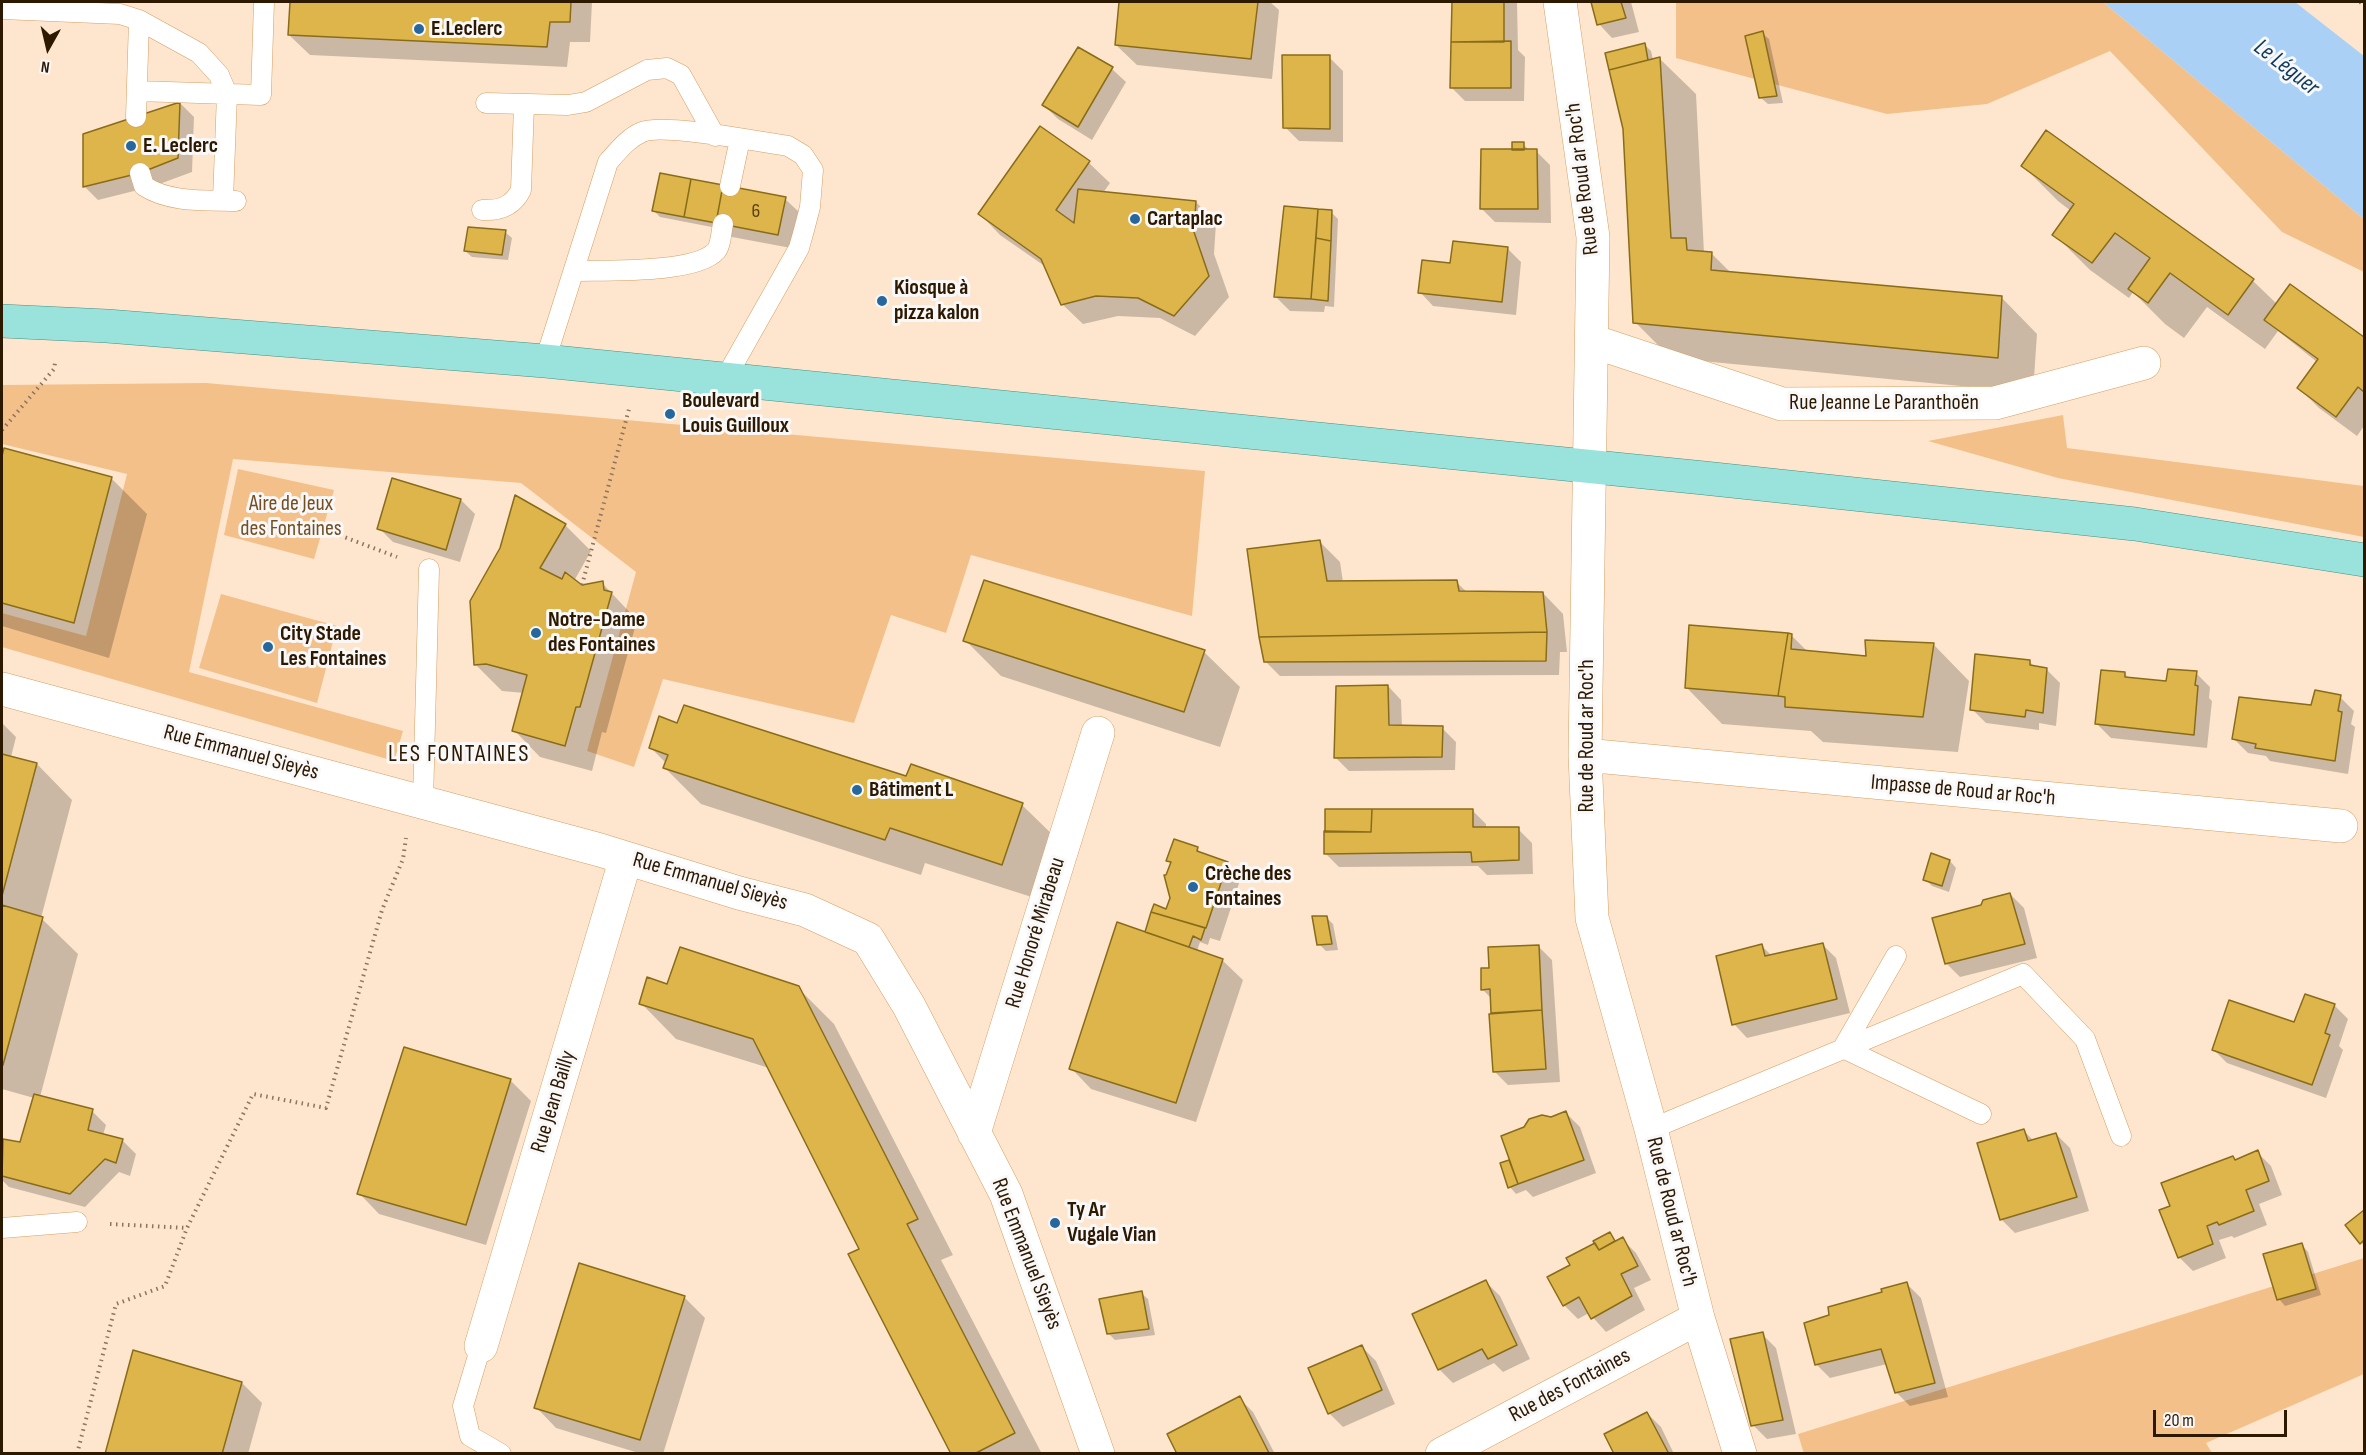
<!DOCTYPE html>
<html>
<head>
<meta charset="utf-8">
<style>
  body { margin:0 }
  #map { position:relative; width:2366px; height:1455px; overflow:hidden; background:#fee6ce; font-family:"Sofia Sans Condensed",sans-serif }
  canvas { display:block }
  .frame { position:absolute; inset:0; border:3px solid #2d1800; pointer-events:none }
  .north { position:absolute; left:18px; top:18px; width:60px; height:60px; -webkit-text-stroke:4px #f8f8f8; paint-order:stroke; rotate:188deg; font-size:16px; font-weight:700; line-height:24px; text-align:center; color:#2d1800 }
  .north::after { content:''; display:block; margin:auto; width:21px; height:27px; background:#2d1800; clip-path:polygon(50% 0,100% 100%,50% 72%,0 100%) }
  .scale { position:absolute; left:2153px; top:1410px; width:134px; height:27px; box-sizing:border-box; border:3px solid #2d1800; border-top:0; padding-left:8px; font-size:18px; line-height:21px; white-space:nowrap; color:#2d1800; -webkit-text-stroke:4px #f8f8f8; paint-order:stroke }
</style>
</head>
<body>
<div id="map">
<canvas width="2366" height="1455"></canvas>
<div class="frame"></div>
<div class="north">N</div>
<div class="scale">20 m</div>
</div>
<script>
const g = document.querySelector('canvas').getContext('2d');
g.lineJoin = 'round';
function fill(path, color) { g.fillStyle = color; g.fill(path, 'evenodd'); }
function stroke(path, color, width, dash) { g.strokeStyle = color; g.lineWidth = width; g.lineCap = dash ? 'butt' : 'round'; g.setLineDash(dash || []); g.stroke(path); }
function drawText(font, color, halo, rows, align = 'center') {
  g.font = font + ' "Sofia Sans Condensed",sans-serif'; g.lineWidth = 6; g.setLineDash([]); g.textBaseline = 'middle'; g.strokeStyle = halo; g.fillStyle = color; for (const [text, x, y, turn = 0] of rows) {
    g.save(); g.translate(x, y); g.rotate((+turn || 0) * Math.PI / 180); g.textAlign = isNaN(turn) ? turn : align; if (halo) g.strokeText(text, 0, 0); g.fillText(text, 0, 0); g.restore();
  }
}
fill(new Path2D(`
  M1676,2H2103L2364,219V272L2282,232L2110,51L1987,104L1887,114L1676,58Z
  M206,383L1205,471L1192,616L971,555L946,633L891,615L854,723L663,679L634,767L587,751L636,572L521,483L233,459L189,672L403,731L394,761L2,647V613L86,636L127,474L2,444V385Z
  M2063,415L2067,448L2364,486V537L2058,478L1928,441Z
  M238,469L334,490L314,559L224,535Z
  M221,594L337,626L317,703L199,668Z
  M2364,1258V1374L2206,1443L2212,1453L1804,1454L1798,1434Z`), '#f3c089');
fill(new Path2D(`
  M2103,2H2295L2364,56V219Z`), '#aad0f5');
fill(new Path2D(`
  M291,2H592L590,42H570L567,67L310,55L289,35Z
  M1121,2H1270L1279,10L1272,79L1137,65L1116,45Z
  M1453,2H1517L1518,50L1525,57L1524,101H1465L1451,87Z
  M1593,2H1631L1639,32L1612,38L1599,24Z
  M1762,33L1769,39L1783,103L1768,104L1761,98Z
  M1644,44L1651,51L1653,60L1660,59L1696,94L1704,253H1711L1731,273L2002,298L2037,334L2033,393L1671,358L1635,322L1625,128L1606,54Z
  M1079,49L1112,69L1126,82L1092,140L1058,119L1044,105Z
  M1329,57L1343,71V142L1299,141L1285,127Z
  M180,103L194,117L192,172L154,186L98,200L84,186Z
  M1041,128L1089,163L1110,183L1103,193L1196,202L1216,223L1214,254L1229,297L1195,336L1160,318L1118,316L1083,324L1062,304L1046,267L1000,235L980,214Z
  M2047,132L2253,281L2277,304L2290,286L2364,339V426L2357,436L2319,408L2299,388L2317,362L2278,331L2265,349L2207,307L2184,338L2165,324L2133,292L2129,298L2090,270L2054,234L2071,211L2058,201L2023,166Z
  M1523,144L1530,151H1536L1550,165L1551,223L1495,222L1481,208L1513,151Z
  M785,199L799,212L791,248L732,237L722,227V229L660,217L654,211Z
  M1286,208L1331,212L1338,219L1334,307L1325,306L1324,312L1290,311L1276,297Z
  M505,232L512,238L508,260L472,257L465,251Z
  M1507,248L1521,262L1516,315L1433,306L1420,292Z
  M5,450L111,478L147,514L109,658L2,626V462Z
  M461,500L475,514L460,562L393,542L379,528Z
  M565,525L591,551L574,581L581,587L602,583L637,620L606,733L602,732L592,771L540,757L514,730L524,693L502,691L475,664Z
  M1320,542L1340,562L1343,582H1456L1467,592L1543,593L1563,614L1567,652H1560L1559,675L1280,676L1266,662Z
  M1791,635L1808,652L1867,658L1934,645L1969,681L1958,752L1823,742L1811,731L1722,724L1687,688Z
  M965,640L1204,652L1240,687L1220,747L1001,676Z
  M2029,661L2035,667L2046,669L2060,683L2056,726L2039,723V730L1986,723L1972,709Z
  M2124,673L2130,679L2167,683L2196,673L2210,687L2209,698L2212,701L2207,748L2111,738L2097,724Z
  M1388,686L1401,700L1402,727L1442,728L1456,742L1455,770L1349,771L1335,757Z
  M2340,697L2354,711L2351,724L2355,727L2348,774L2270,761L2266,756L2248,753L2234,739Z
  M2,723L16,737L11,757L37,764L72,800L41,918L78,954L40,1097L92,1111L106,1125L103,1135L122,1140L136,1154L130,1176L119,1172L85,1207L9,1187L2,1180V1151L4,1140L21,1144L34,1098L2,1089Z
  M678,724L1022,805L1058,840L1038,899L925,863L921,875L701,804L665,768L667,764L650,747Z
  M1472,810L1486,824V829H1518L1532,843L1533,874L1487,875L1478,866L1339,867L1325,853Z
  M1197,849L1203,855L1227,863L1241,877L1220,941L1210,938L1208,945L1200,942L1197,951L1222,960L1243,980L1196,1122L1091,1089L1071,1068L1156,915L1153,911H1167L1172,898V864L1168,860Z
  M1950,861L1956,868L1949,892L1932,886L1925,879Z
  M2010,894L2024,908L2037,958L1960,977L1946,963L1982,906Z
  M1326,917L1333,924L1338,950L1326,951L1319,944Z
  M1822,944L1836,958L1850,1013L1747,1038L1734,1024L1761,945L1772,956Z
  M1538,946L1552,960L1560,1082L1508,1085L1494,1071L1492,999L1483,990L1490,969Z
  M668,986L798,988L834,1024L953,1255L941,1260L1042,1454H953L861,1250L769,1068L676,1039L641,1003Z
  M2334,1005L2348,1019L2339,1046L2343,1050L2326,1098L2227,1063L2213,1049L2295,1023Z
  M510,1080L531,1101L486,1245L379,1214L359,1193Z
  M1566,1113L1580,1127L1596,1173L1533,1197L1526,1190L1516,1194L1510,1187L1502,1164L1511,1161L1551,1118Z
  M2023,1130L2034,1141L2056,1134L2070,1148L2089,1211L2015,1233L2001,1219Z
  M2257,1152L2271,1166L2282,1195L2259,1204L2267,1225L2234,1238L2232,1236L2219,1240L2226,1258L2193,1271L2179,1257L2172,1207L2233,1158L2236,1161Z
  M2364,1211V1246L2347,1226Z
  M1610,1234L1617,1242L1622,1239L1636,1253L1651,1280L1634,1288L1645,1310L1606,1332L1589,1313L1578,1319L1564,1305L1572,1266Z
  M2302,1245L2308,1252L2321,1295L2285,1306L2279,1299Z
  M1486,1282L1500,1296L1530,1359L1503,1372L1494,1363L1453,1383L1439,1369Z
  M1907,1284L1921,1298L1948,1397L1910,1406L1896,1392L1887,1364L1830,1378L1816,1364L1831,1316Z
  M1141,1293L1148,1299L1155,1335L1115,1340L1108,1333Z
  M684,1297L705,1318L663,1454H642L556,1428L536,1407Z
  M1762,1334L1776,1348L1796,1434L1767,1439L1753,1425Z
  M1362,1347L1376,1361L1395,1404L1343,1427L1329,1413Z
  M242,1383L262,1403L248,1454H106Z
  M1239,1398L1253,1412L1275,1454H1179Z
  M1647,1413L1661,1427L1674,1454H1616Z`), '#0003');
const building = new Path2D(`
  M290,2H571L570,22H550L547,47L288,35Z
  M1119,2H1258L1251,59L1115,45Z
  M1452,2H1504V42H1451Z
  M1591,2H1621L1626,18L1597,25Z
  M1763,31L1777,96L1759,98L1745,36Z
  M1511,41V88H1450L1451,42Z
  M1645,43L1648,60L1609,70L1605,53Z
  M1078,47L1113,67L1078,127L1042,105Z
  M1282,55H1330V129L1283,128Z
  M1660,57L1671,238H1686L1687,250L1712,252L1711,270L2002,296L1998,358L1633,323L1623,129L1609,70Z
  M180,102L178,158L140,173L83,187V134Z
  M1040,126L1090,161L1056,210L1074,223L1078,189L1196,201L1194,232L1209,276L1174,316L1138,298L1096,296L1061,305L1041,259L978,214Z
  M2046,130L2254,279L2228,315L2170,273L2148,303L2128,289L2150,258L2115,233L2092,263L2052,235L2074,204L2021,166Z
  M1512,142H1524V150H1512Z
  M1481,149H1537L1538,209H1480Z
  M660,173L691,179L684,217L652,211Z
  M691,179L723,185L716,223L684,217Z
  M723,185L786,197L778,235L716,223Z
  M1284,206L1318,209L1311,299L1274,297Z
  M1318,209L1332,210L1331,241L1316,238Z
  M468,227L506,230L502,255L464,251Z
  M1316,238L1331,241L1328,301L1311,299Z
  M1453,241L1508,247L1502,302L1418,293L1422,260L1450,263Z
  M2290,284L2364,337V392L2358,387L2336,417L2297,388L2318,359L2264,320Z
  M4,448L112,477L74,623L2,603V456Z
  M392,478L461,499L446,550L377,529Z
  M515,495L566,524L540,568L562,579L565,572L582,585L603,581L604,590L612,592L580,707H576L565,746L512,731L527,675L486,664L474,665L470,601L500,548Z
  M1320,540L1327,581L1457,580L1459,591L1543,592L1547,632L1259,637L1247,549Z
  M984,580L1205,650L1184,712L963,641Z
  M1689,625L1788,633L1778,696L1685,688Z
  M1547,632L1546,661L1264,662L1259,637Z
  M1788,633L1792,634L1791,649L1866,656L1865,640L1934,643L1923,717L1785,707V697L1778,696Z
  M1975,654L2030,660V665L2047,668L2043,713L2026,710L2025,717L1970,710Z
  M2168,669L2197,671L2195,685L2198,686L2194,735L2095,724L2101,670L2125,672V677L2166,681Z
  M1388,685L1389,725L1443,726L1442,757L1334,758L1336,686Z
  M2315,690L2341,695L2338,711L2342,712L2335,761L2255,748L2256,744L2232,739L2239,697L2311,705Z
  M684,705L906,776L911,764L1023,803L1002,865L890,828L885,840L663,768L668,755L649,748L659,716L677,723Z
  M2,754L37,763L2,896Z
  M1325,809H1372L1371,832H1325Z
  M1372,809H1473V827H1519V860L1472,862L1471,852L1324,854V831L1371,832Z
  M1174,839L1198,847L1197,851L1228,862L1206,928L1151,912L1154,904L1166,909L1170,898L1164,875H1166L1171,862L1166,861Z
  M1931,853L1950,860L1942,886L1923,880Z
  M2010,893L2025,944L1945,964L1932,918L1981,905L1983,900Z
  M2,905L43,917L3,1065L2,1064Z
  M1151,912L1205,928L1201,940L1193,936L1189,947L1145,932Z
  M1312,916H1327L1332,944L1317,945Z
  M1117,922L1223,959L1176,1103L1069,1069Z
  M1823,943L1837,999L1732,1025L1716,956L1762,944L1765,956Z
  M1539,945L1542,1010L1491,1013L1490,989L1481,990V968H1489L1488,947Z
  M680,947L799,986L918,1219L907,1224L1015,1433L974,1454H951L848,1254L859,1249L753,1039L639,1004L647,977L667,984Z
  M2305,994L2335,1004L2325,1033L2330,1035L2312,1085L2212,1050L2229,1000L2294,1022Z
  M1542,1010L1546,1069L1493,1072L1489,1014Z
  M404,1047L511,1079L466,1225L357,1194Z
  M34,1094L93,1109L88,1130L123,1139L116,1163L105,1159L70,1194L2,1176L3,1139L20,1142Z
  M1566,1111L1584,1160L1518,1184L1501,1136L1524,1127L1529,1119L1542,1115L1551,1117Z
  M2024,1129L2028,1141L2056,1133L2077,1197L2000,1220L1977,1143Z
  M2258,1150L2269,1181L2246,1190L2254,1211L2219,1225L2217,1222L2207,1226L2213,1244L2178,1258L2159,1210L2170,1206L2161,1183L2233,1156L2235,1160Z
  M1509,1160L1518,1184L1508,1188L1500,1163Z
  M2364,1210V1240L2360,1244L2345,1225Z
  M1610,1232L1615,1241L1599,1250L1593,1241Z
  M1623,1237L1638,1266L1621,1274L1632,1296L1591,1319L1579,1297L1563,1306L1547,1277L1570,1265L1566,1258L1595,1243L1599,1250Z
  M2302,1243L2316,1289L2277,1300L2263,1254Z
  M579,1263L685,1296L640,1440L534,1408Z
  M1486,1280L1517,1345L1488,1359L1482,1349L1438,1370L1412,1314Z
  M1907,1282L1935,1383L1895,1393L1881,1349L1815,1365L1804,1323L1829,1315L1828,1307L1882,1292L1881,1289Z
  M1142,1291L1149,1329L1107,1334L1099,1299Z
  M1763,1332L1783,1420L1751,1426L1730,1339Z
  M1362,1345L1382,1390L1328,1414L1308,1368Z
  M133,1350L242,1382L222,1454H105Z
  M1240,1396L1269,1453L1177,1454L1167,1434Z
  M1647,1412L1669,1454H1614L1604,1434Z`);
fill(building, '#ddb54b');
stroke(building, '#896c19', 1.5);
const lane = new Path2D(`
  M2,9L120,14L139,20L199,53L219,75L227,94L223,200
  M137,91L261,95L264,2
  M486,103L568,105L586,102L647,70L667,68L681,75L715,136
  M136,117L139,20
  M140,173L144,186C170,203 206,200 236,201
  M730,186L740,139
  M482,210C500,211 513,206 521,190L524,105
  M574,271C605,270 695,274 716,251C721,245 721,233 723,224
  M545,361L608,162C618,151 628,138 642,132C664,123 760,142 788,146L803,155L813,170L810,207L804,230L799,248L725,379
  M423,802L429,569
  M1896,956L1843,1048L1981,1114
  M1651,1129L2023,974L2085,1039L2121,1136
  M2,1228L77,1222
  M481,1346L463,1406L470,1436L501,1454`);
const street = new Path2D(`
  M1560,2L1593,237L1585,755L1592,918L1651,1129L1698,1318L1740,1454
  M1592,341L1782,404L1995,403L2144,363
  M2,689L600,850L739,893L805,910L868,939L909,1006L1006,1194L1098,1454
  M1585,755L2341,826
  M974,1133L1098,733
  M481,1346L626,858
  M1442,1454L1698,1318`);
const primary = new Path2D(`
  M2,321L107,326L545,361L1704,478L2135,524L2364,560`);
stroke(lane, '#d69e61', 21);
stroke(street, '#d69e61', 34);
stroke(primary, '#489081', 34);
stroke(new Path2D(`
  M2360,2L2364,5
  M2,430L54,369L55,363
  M323,529L397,557
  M582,585L629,409
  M110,1224L187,1228
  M77,1454L116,1304L165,1286L187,1228L253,1094L326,1108L382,910L403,859L406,838`), '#8b755d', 4, [1.5, 4.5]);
stroke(lane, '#fff', 20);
stroke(street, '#fff', 33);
stroke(primary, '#9ae3dd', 33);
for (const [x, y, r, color] of [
  [419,29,6,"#27679d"],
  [131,146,6,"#27679d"],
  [1135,219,6,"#27679d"],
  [882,301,6,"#27679d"],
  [670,414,6,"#27679d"],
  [536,633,6,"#27679d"],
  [268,647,6,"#27679d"],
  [857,790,6,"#27679d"],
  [1193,887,6,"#27679d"],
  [1055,1223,6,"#27679d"]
]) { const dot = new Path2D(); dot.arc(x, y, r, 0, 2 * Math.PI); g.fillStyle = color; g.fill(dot); stroke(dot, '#f8f8f8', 2); }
drawText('20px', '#593f13', null, [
  ["6",756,212]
]);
drawText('bold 22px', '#2d1800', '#f8f8f8', [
  ["E.Leclerc",431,29],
  ["E. Leclerc",143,146],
  ["Cartaplac",1147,219],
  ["Kiosque à",894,288],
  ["pizza kalon",894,313],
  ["Boulevard",682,401],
  ["Louis Guilloux",682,426],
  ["Notre-Dame",548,620],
  ["des Fontaines",548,645],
  ["City Stade",280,634],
  ["Les Fontaines",280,659],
  ["Bâtiment L",869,790],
  ["Crèche des",1205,874],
  ["Fontaines",1205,899],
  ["Ty Ar",1067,1210],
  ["Vugale Vian",1067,1235]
], 'left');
drawText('22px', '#2d1800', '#f8f8f8', [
  ["Rue de Roud ar Roc'h",1583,179,-97],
  ["Rue Jeanne Le Paranthoën",1884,403],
  ["Rue de Roud ar Roc'h",1587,736,-90],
  ["Rue Emmanuel Sieyès",241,753,15],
  ["Impasse de Roud ar Roc'h",1963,791,5],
  ["Rue Emmanuel Sieyès",710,882,16],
  ["Rue Honoré Mirabeau",1036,933,-73],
  ["Rue Jean Bailly",554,1102,-73],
  ["Rue de Roud ar Roc'h",1671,1212,76],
  ["Rue Emmanuel Sieyès",1026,1254,69],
  ["Rue des Fontaines",1570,1386,-28]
]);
drawText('22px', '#744f23', '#f8f8f8', [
  ["Aire de Jeux",291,504],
  ["des Fontaines",291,529]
]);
drawText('italic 24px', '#103b5e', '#f8f8f8', [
  ["Le Léguer",2286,68,38]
]);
g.letterSpacing = '1.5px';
drawText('24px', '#2d1800', '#f8f8f8', [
  ["LES FONTAINES",459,755]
]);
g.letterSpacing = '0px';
</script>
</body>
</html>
